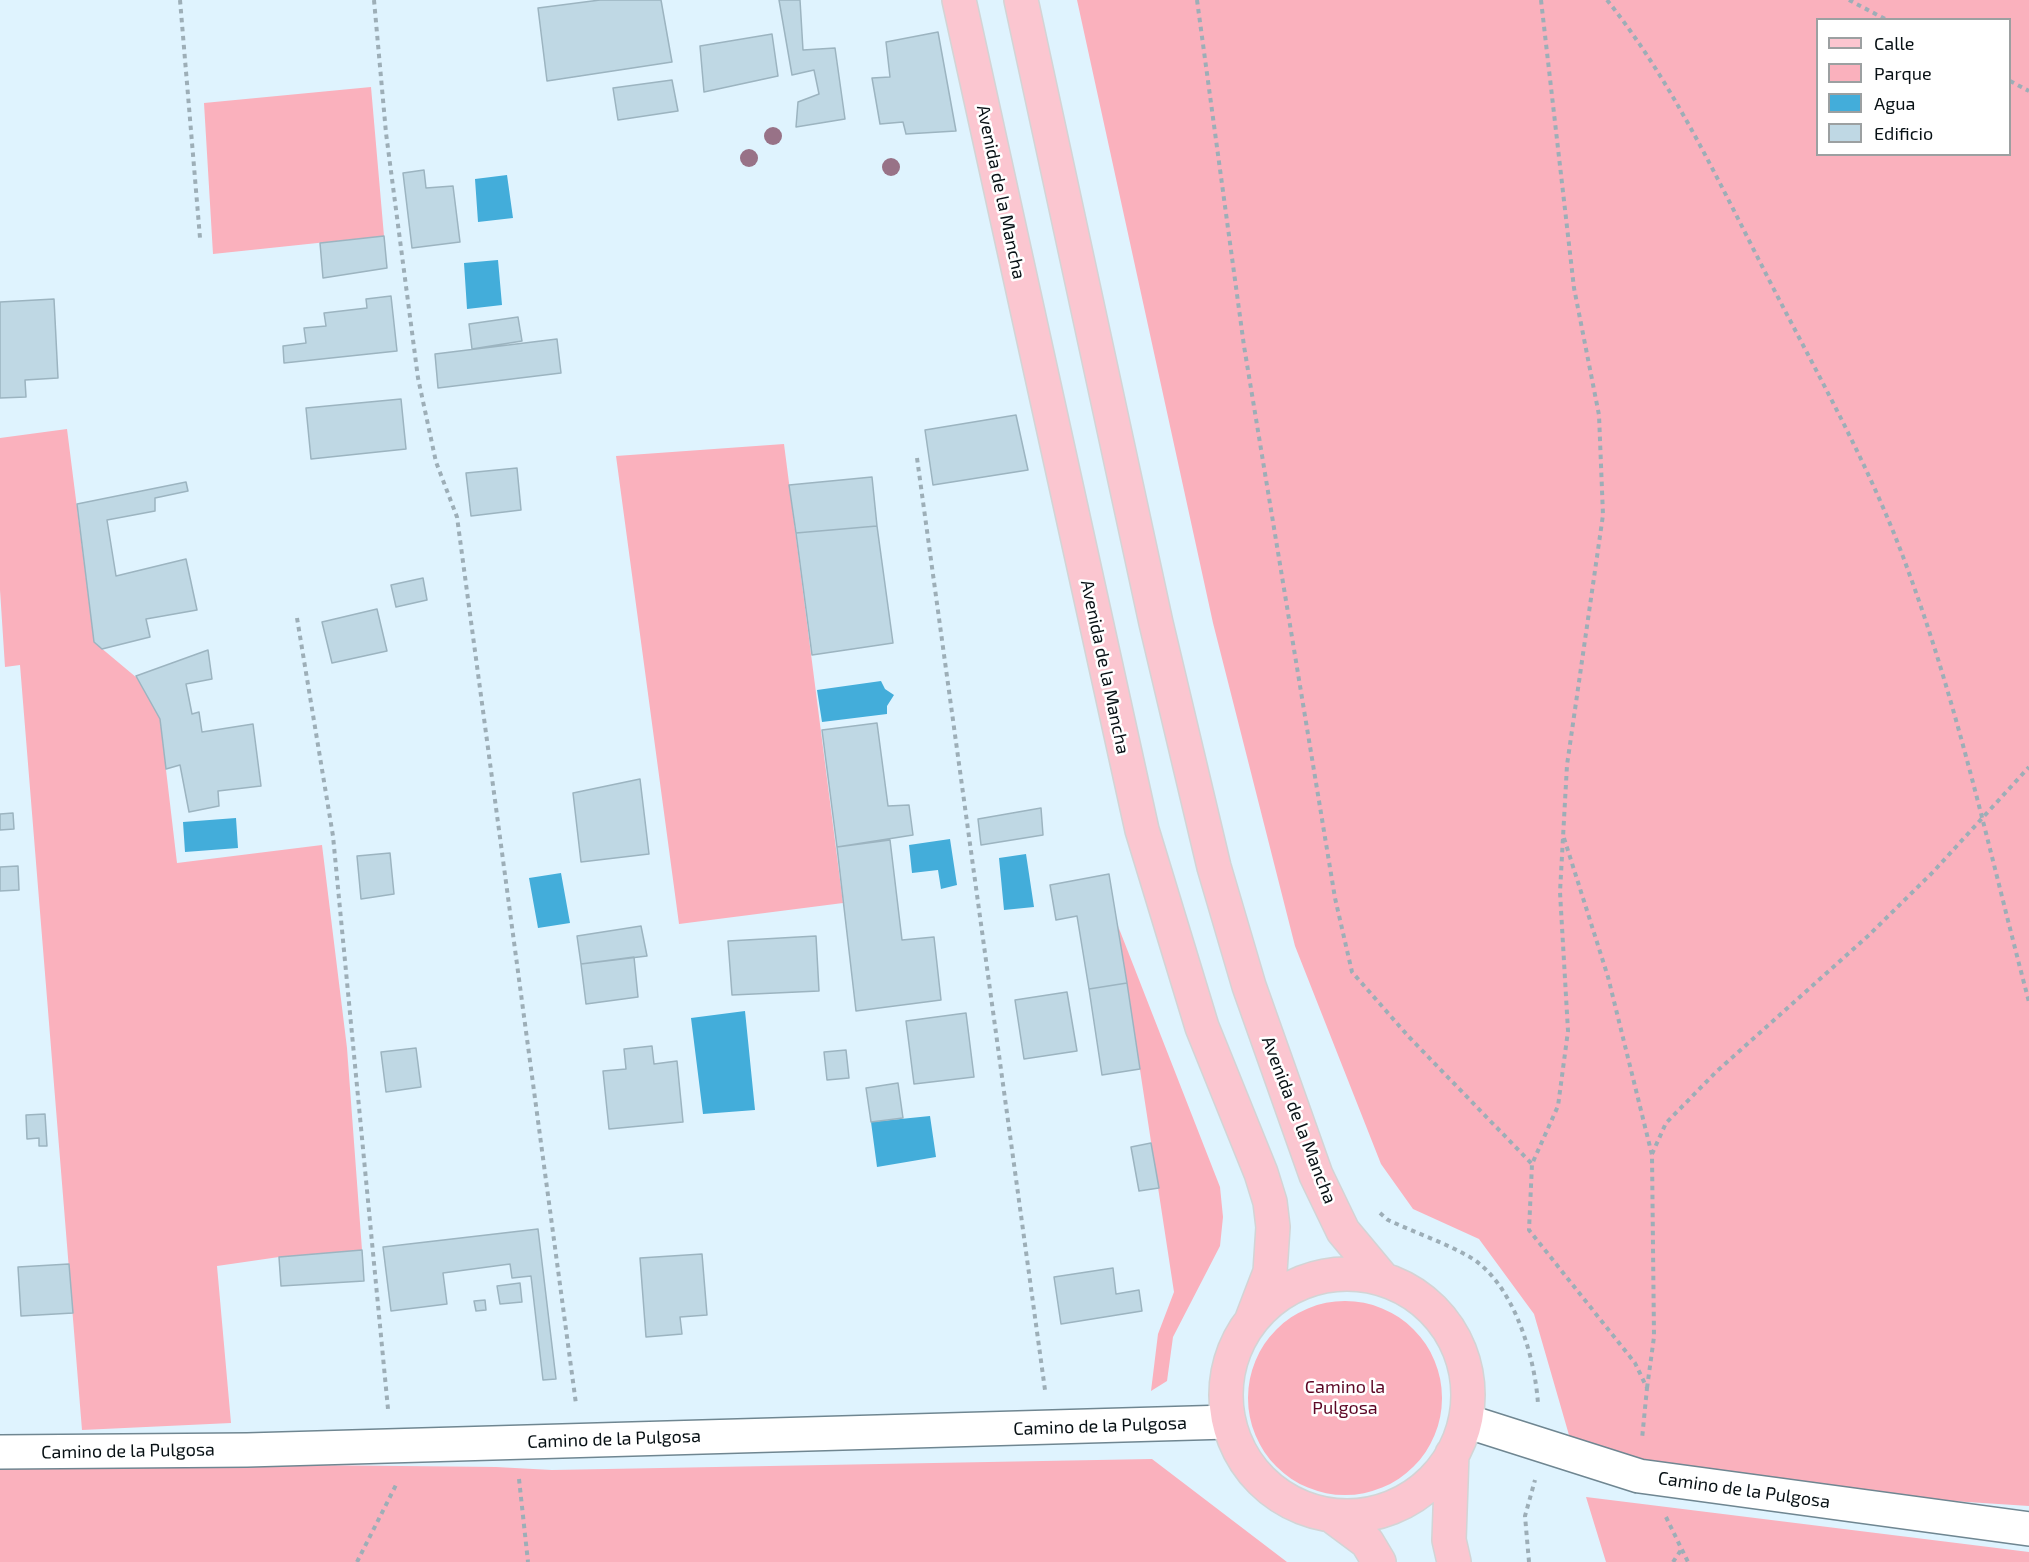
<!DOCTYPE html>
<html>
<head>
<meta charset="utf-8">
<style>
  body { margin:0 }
  #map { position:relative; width:2029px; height:1562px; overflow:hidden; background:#dff3fe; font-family:"Exo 2",sans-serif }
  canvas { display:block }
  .legend { position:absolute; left:1816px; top:18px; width:195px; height:138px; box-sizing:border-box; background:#fff; border:2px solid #9ca0a1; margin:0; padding:8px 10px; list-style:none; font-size:18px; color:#081115 }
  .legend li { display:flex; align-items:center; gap:12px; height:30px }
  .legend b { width:30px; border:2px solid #9ca0a1 }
</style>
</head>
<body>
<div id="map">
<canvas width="2029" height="1562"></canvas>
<ul class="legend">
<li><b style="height:8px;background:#fbc6d0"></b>Calle</li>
<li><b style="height:16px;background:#fab1bd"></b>Parque</li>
<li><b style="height:16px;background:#43adda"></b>Agua</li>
<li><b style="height:16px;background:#bfd8e4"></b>Edificio</li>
</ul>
</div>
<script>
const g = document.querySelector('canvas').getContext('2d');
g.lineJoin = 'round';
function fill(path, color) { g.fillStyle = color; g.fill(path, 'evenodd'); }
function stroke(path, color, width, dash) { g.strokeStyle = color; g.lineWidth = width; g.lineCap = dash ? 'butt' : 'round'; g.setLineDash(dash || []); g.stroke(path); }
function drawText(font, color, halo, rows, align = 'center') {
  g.font = font + ' "Exo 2",sans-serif'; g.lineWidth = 5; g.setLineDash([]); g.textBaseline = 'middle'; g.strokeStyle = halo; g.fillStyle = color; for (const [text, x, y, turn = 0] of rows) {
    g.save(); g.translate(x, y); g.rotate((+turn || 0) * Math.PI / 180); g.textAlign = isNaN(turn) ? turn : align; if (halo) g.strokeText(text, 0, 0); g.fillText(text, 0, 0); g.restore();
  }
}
fill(new Path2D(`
  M1077,0H2029V1506L1875,1496L1694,1474L1571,1442L1534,1314L1479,1239L1413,1209L1381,1164L1295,946L1213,623ZM1818,20H2010V154H1818Z
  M371,87L384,236L213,254L204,103Z
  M67,429L94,642L137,678L160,719L177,863L322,845L347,1048L362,1250L279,1257L217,1266L231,1423L82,1430L20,665L5,667L0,590V438Z
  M784,444L843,903L679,924L616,456Z
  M1118,926L1220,1187L1223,1217L1220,1246L1173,1337L1167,1381L1151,1391L1158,1334L1174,1292Z
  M1248 1398a97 97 0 1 1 194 0a97 97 0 1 1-194 0Z
  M1152,1459L1287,1562H0V1465L208,1464L496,1467L552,1470Z
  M1586,1497L2029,1552V1562H1606Z`), '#fab1bd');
fill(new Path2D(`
  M507,175L513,218L478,222L475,179Z
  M498,260L502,305L467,309L464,263Z
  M881,681L885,689L894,695L887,706V714L822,722L817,690Z
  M236,818L238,848L185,852L183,822Z
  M950,839L957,885L941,889L938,870L912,873L909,845Z
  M1026,854L1034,907L1004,910L999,858Z
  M561,873L570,923L538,928L529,878Z
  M745,1011L755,1110L703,1114L691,1018Z
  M930,1116L936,1157L877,1167L871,1122Z`), '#43adda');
const building = new Path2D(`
  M600,0H661L672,62L547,81L538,8Z
  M779,0H800L803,50L835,48L845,119L796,127L798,102L819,94L814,70L792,75Z
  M938,32L956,131L906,134L903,122L880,124L872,78L890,77L886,42Z
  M772,34L778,76L704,92L700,46Z
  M672,80L678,111L618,120L613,88Z
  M424,170L426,188L453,186L460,242L412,248L403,173Z
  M384,236L387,268L323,278L320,243Z
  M391,296L397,351L284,363L283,346L306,343L304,328L326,326L324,313L367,308L366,299Z
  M54,299L58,378L25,380L26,397L0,398V302Z
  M518,317L522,341L472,349L469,324Z
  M557,339L561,373L438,388L435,354Z
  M401,399L406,449L311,459L306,408Z
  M1016,415L1028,470L933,485L925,430Z
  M517,468L521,510L471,516L466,473Z
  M872,477L877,526L796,533L789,485Z
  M186,482L188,491L155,498V511L107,520L116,576L186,559L197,610L146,619L150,637L102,649L94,642L77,504Z
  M877,526L893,643L812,655L796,533Z
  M423,578L427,600L396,607L391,585Z
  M377,609L387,651L332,663L322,622Z
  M208,650L212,679L186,684L192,714L199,712L202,732L253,724L261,786L218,791L219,806L189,812L180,765L166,769L160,719L136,676Z
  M877,723L888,806L909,805L913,835L837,847L822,730Z
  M640,779L649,854L581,862L573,793Z
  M1041,808L1043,835L981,845L978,819Z
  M13,813L14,829L0,830V814Z
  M890,840L902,940L934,937L941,1000L856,1011L837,847Z
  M390,853L394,894L361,899L357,856Z
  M18,866L19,890L0,891V867Z
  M1109,874L1127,983L1089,989L1077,916L1056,920L1050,885Z
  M641,926L647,956L581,964L577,936Z
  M816,936L819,991L732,995L728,941Z
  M634,957L638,997L586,1004L581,964Z
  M1127,983L1140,1069L1102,1075L1089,989Z
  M1067,992L1077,1051L1024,1059L1015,1000Z
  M966,1013L974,1077L914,1084L906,1021Z
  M652,1046L654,1064L677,1061L683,1122L609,1129L603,1071L626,1069L624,1049Z
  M416,1048L421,1087L386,1092L381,1052Z
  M846,1050L849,1078L827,1080L824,1052Z
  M898,1083L903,1118L871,1122L866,1088Z
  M45,1114L47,1146H39V1138L27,1139L26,1115Z
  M1151,1143L1159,1188L1139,1191L1131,1147Z
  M538,1229L556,1379L543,1380L531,1276L512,1278L510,1264L443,1273L447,1304L391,1311L383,1247Z
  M362,1250L364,1281L281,1286L279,1257Z
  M702,1254L707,1315L680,1317L682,1334L646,1337L640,1258Z
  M69,1264L73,1313L21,1316L18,1267Z
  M1113,1268L1116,1294L1139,1290L1142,1311L1061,1324L1054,1277Z
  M520,1283L522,1302L500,1304L497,1286Z
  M485,1300L486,1310L476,1311L474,1301Z`);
fill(building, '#bfd8e4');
stroke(building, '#9cb4c0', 1.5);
const minor = new Path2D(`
  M1466,1421L1639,1476L2029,1529
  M0,1452L247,1450L1228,1422`);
const major = new Path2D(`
  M959,0L1142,830L1202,1027L1261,1173L1270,1202L1273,1227L1270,1272L1252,1319
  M1021,0L1156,623L1214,867L1249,986L1316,1175L1343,1231L1383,1279
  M1226 1395a121 121 0 1 1 242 0a121 121 0 1 1-242 0Z
  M1452,1454L1449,1540L1454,1562
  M1332,1516L1367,1542L1379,1562`);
stroke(minor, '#6f8691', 36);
stroke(major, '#d3d4d5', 36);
stroke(new Path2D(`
  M180,0L200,238
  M374,0L386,133L418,378L436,462L457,517L576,1404
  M1197,0L1244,346L1335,898L1352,972L1409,1037L1532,1164
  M1541,0L1574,288L1599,415L1603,515L1567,765L1560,892L1568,1031L1558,1106L1532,1164L1529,1230L1635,1363L1647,1388L1642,1439
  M1607,0C1671,80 1715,174 1762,266C1813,367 1871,466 1909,573C1960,712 1991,859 2029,1002
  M1849,0L1887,20
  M2010,81L2029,91
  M917,458L1045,1390
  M297,618L333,836L388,1409
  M1564,838L1608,977L1652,1155L1654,1337L1647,1388
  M1652,1154L1666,1123L1715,1073L1869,935L1933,872L2029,767
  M1380,1213L1388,1220C1414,1232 1443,1242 1468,1256C1513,1281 1535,1356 1538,1404
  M519,1479L528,1562
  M1666,1517L1688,1562
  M357,1562L397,1483
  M1529,1562L1525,1516L1535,1480
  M1673,1562L1681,1550`), '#9daeb7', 4, [4.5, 4.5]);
stroke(minor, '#fff', 33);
stroke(major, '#fbc6d0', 33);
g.fillStyle = '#987287';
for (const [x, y] of [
  [773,136],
  [749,158],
  [891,167]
]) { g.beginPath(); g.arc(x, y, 9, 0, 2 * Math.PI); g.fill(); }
drawText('18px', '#081115', '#fff', [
  ["Avenida de la Mancha",1001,192,78],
  ["Avenida de la Mancha",1105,667,78],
  ["Avenida de la Mancha",1299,1120,69],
  ["Camino de la Pulgosa",1100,1426,-2],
  ["Camino de la Pulgosa",614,1439,-2],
  ["Camino de la Pulgosa",128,1451,-1],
  ["Camino de la Pulgosa",1744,1490,8]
]);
drawText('18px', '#5d0826', '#fff', [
  ["Camino la",1345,1387],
  ["Pulgosa",1345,1408]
]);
</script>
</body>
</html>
